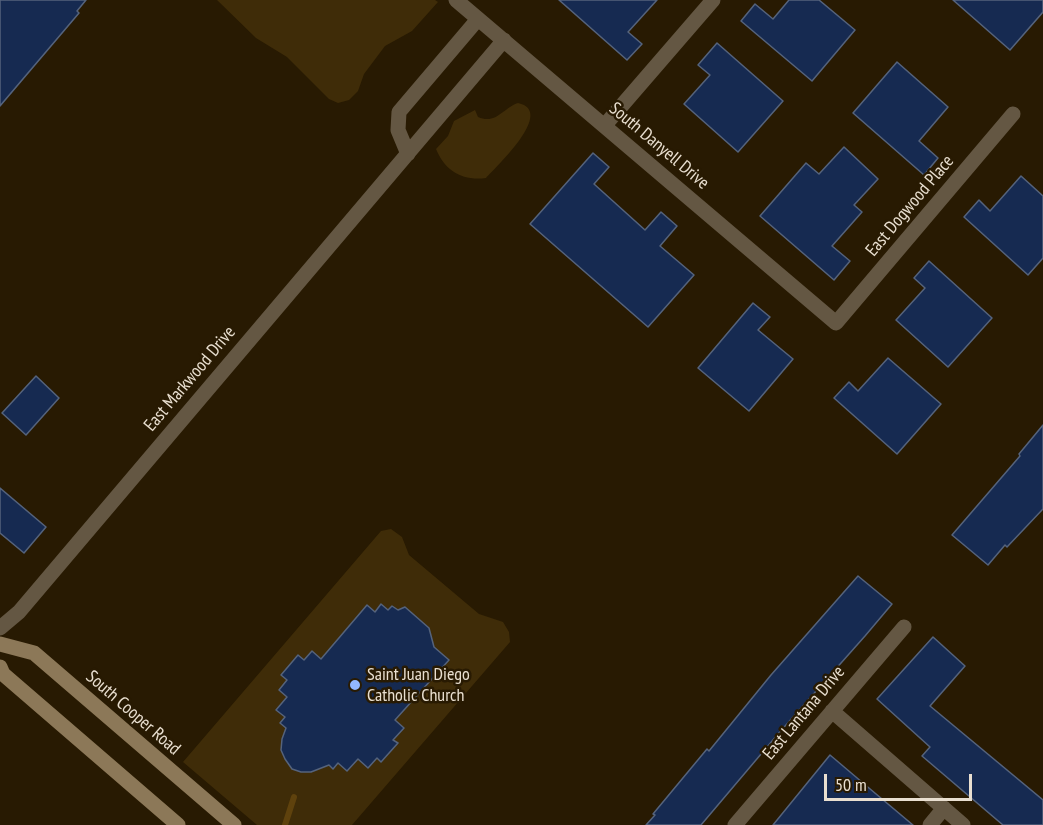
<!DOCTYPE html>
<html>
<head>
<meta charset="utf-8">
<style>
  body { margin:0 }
  #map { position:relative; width:1043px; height:825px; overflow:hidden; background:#281a02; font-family:"PT Sans Narrow",sans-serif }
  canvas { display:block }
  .scale { position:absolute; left:824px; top:774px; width:148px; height:27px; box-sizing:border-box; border:3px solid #e9dfd0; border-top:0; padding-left:8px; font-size:18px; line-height:21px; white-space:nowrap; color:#e9dfd0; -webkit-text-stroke:4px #281a02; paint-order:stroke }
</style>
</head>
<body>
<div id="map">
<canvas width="1043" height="825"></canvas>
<div class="scale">50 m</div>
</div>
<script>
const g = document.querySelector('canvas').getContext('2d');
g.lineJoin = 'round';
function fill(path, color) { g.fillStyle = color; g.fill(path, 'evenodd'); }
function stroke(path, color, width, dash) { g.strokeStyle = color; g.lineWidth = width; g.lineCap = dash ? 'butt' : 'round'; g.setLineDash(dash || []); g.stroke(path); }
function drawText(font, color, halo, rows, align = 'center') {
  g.font = font + ' "PT Sans Narrow",sans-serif'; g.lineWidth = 5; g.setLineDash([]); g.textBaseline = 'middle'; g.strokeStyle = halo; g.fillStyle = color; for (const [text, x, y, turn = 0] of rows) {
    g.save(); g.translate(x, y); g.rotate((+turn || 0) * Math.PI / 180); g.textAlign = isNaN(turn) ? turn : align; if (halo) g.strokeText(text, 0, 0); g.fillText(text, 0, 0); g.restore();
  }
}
fill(new Path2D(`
  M217,0H435L438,2L412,31L385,46L364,74L358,91L349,100L338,103L329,99L287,57L256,38Z
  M518,103C556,111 496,167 486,178C462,181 445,171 436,149L448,136L454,121L475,110L478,117C496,125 503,108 518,103Z
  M391,529L402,537L409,555L479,614L503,622L509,632L510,642L352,825H257L183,762L381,531Z`), '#3f2c08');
stroke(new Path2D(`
  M285,825L294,797`), '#5f420d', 6);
const building = new Path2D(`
  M0,0H86L77,11L79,13L0,106Z
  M559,0H657L628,32L642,44L627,60Z
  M789,0H819L855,30L812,81L741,21L755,4L773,19Z
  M953,0H1043V12L1010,50Z
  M717,43L783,101L738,152L684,104L710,75L698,65Z
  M897,62L948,107L919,141L938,158L924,175L853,113Z
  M844,147L878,179L854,205L862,212L832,246L850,261L834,280L760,216L806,163L819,174Z
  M593,153L609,167L594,184L645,230L661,212L677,226L660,246L694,275L648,327L530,224Z
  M1021,176L1043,196V258L1028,275L964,217L979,200L990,211Z
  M929,261L992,318L948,367L896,320L925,288L914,278Z
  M753,303L770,317L758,330L793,359L749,411L698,368Z
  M888,358L941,404L897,454L834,398L849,382L858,391Z
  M36,376L59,398L26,435L2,413Z
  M1043,425V509L1007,547L1005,545L988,565L952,535L1020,456L1019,454Z
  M0,488L46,527L24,553L0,533Z
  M858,576L892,604L865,636L778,734L701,825H646L655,815L653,814L707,749L709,751L771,675Z
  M381,604L388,610L392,606L398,610L405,607L429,628L434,647L449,660L395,720L404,728L393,740L398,743L381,762L377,758L368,768L358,759L347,771L338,763L333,769L329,765L311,772H301L292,769L285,759L281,750L282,739L286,728L280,723L285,717L276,710L287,697L279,690L287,680L281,675L298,655L304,660L312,651L321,659L367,605L375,612Z
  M933,637L965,666L930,706L1043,800V825H1003L922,756L930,747L877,699Z
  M830,755L863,783L913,825H773Z`);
fill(building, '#162a51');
stroke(building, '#55637c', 1.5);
stroke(new Path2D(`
  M456,0L836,323L1013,114
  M605,125L713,0
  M408,154L398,130L399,112L478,19
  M0,628L19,612L504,40
  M832,711L963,825
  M735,825L904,627
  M930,825L944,808`), '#645743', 15);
stroke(new Path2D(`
  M0,644L34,653L234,825
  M0,667L3,674L178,825`), '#8c7858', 15);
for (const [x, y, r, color] of [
  [355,685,6,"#92b7fd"]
]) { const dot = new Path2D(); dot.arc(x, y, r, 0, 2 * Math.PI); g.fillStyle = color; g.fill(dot); stroke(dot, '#281a02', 2); }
drawText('18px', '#e9dfd0', '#281a02', [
  ["South Danyell Drive",659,146,40],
  ["East Dogwood Place",910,206,-50],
  ["East Markwood Drive",190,379,-50],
  ["South Cooper Road",133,713,41],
  ["East Lantana Drive",804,713,-50]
]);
drawText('18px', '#e9dfd0', '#281a02', [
  ["Saint Juan Diego",367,675],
  ["Catholic Church",367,696]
], 'left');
</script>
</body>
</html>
